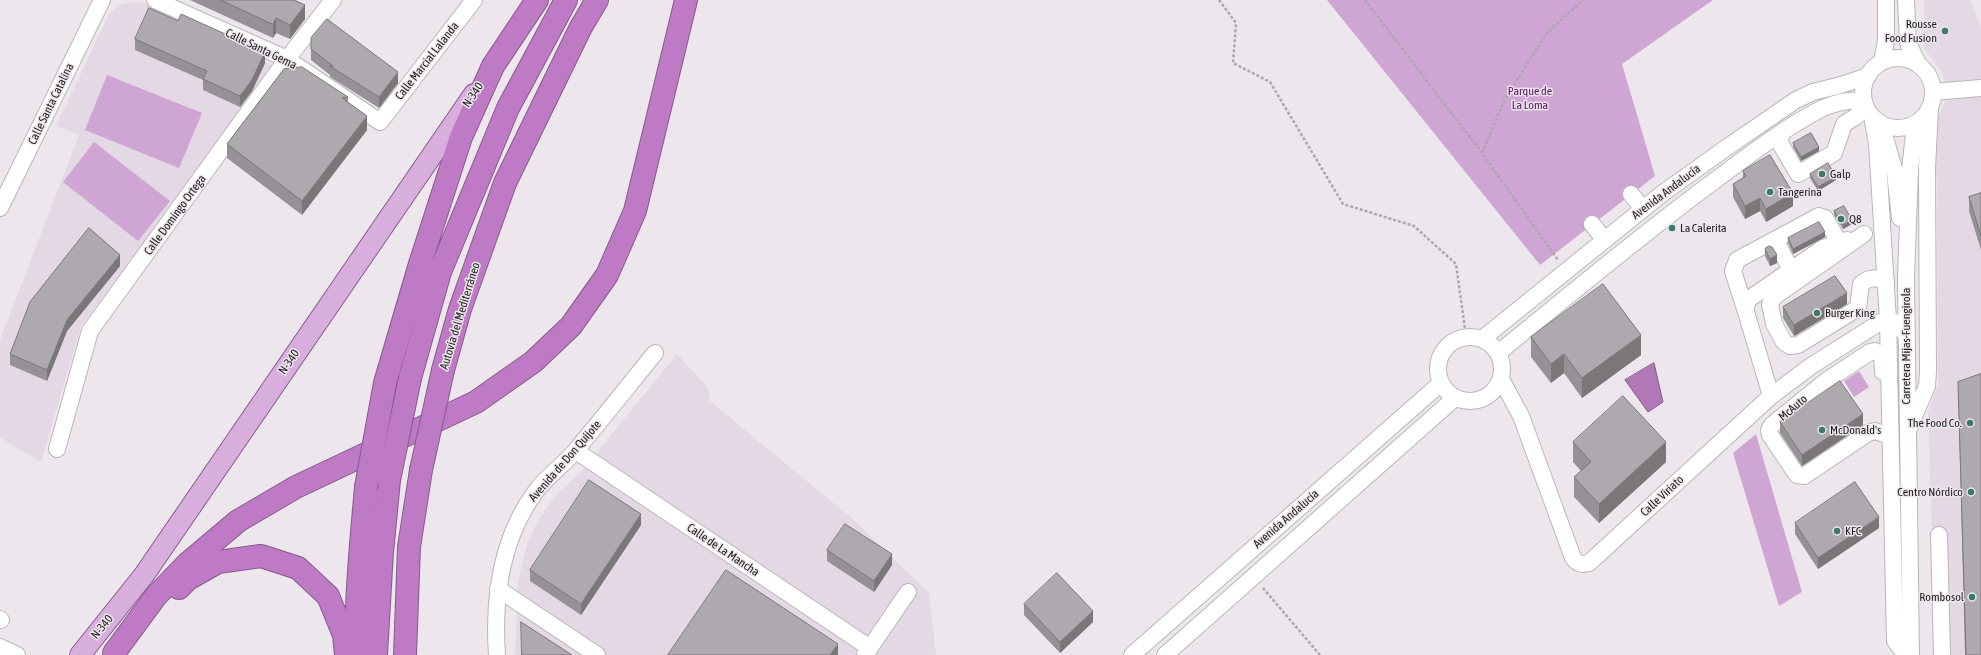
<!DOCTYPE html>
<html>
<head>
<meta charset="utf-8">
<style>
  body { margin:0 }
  canvas { display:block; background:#ede7ed }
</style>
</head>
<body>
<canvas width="1981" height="655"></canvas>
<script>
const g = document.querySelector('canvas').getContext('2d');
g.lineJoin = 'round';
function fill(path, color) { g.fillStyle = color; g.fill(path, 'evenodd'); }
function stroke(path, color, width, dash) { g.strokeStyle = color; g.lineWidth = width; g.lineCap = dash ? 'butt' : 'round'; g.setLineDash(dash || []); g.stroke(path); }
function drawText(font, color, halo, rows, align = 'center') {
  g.font = font + ' "Asap Condensed",sans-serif'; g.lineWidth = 3; g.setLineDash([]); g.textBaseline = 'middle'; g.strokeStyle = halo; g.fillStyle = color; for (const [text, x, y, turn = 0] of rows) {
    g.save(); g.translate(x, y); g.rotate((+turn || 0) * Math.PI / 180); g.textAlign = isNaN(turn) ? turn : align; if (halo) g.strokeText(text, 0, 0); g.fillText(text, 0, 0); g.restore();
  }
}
fill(new Path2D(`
  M1924,0H1970L1981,27V655H1936L1928,412L1938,384L1937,179L1931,175L1934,131L1939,114L1945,101V84L1942,72L1924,48Z
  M131,2L144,3L272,65L244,109L81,326L41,462L0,438V340L79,135L56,126L109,14L118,5Z
  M677,354L708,388L710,401L855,521L929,593L936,655H515L518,582L528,541L539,519L556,495L581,472Z`), '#e3d8e4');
fill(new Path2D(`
  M1327,0H1713L1622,64L1655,176L1540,265Z
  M107,75L202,113L179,168L85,130Z
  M94,142L170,201L138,241L63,182Z
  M1859,371L1869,387L1854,397L1844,381Z
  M1756,434L1802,592L1779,606L1733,453Z`), '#cfa5d3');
const water = new Path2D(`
  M1654,363L1663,402L1648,412L1625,380Z`);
fill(water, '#b177b7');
stroke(water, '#865c8a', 1);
const minor = new Path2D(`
  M155,0L287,59L380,122L474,0
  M1906,0L1908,43L1918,64
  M1863 93a35 35 0 1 1 70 0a35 35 0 1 1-70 0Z
  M1882,62L1886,41V0
  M1933,92L1981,88
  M1872,116L1877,144L1888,320L1895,641L1906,655
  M1883,131L1895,172L1900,218
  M1781,135L1780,143L1798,174L1834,153L1844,124L1857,116L1865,105
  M1631,194L1643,209
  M0,208L102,0
  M1592,224L1605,240
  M1864,234L1774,297L1770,304L1774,324L1784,342L1790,346L1798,345L1858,308L1861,284C1870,276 1876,278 1886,281
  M1767,244L1778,245L1791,270
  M1746,312L1733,271L1737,260L1819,216L1825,218L1839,242
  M1438 369a32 32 0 1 1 64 0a32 32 0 1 1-64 0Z
  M1482,339L1663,193L1726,148L1796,100L1813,92L1841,85L1868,76
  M1498,353C1571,294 1642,234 1717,179C1749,155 1787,126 1823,108C1837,102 1849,99 1864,101
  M1883,372L1882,356L1875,351L1870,352L1826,381L1772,425L1769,430L1770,435L1797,475L1804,476L1868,433L1875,431L1884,434
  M1501,379L1521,416L1573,558C1578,564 1581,565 1589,563L1771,396L1811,366L1882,321H1893L1906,334
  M1771,396L1746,312V306L1749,299L1823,248L1847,240
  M1909,428L1927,386L1928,371L1927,168L1930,108
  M57,449L90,331L287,59L333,0
  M576,451L870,648
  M1939,535L1942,655
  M498,589L597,655
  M0,619L1,620
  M0,647L17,655
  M497,655C493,597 501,538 536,491C548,475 565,464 577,449C603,418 629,385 655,353
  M865,655L908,592
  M1132,655L1441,383
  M1165,655L1455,398
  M1911,655L1906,277L1910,170L1915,124`);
const major = new Path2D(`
  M80,655L144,575L474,94`);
const highway = new Path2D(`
  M443,370L460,309L505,183L581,27L597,0
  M410,378L440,272L508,108L566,0
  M385,383L420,264L461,137L493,66L537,0
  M179,588L188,579L218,562L261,556L298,568L328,596L344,635L346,655
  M356,652C356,597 361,542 366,487
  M114,653L156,596L187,564L238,521L296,487L476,402L533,362L571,326L607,275L635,211L686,0
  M376,655L382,552L389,480
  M405,655L409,547L421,470`);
stroke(minor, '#bab5ba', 18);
stroke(major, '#875a8b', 22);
stroke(highway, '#875a8b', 24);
stroke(new Path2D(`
  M1219,0L1236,23L1233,63L1270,82L1343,204L1414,226L1456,264L1466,336
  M1365,0L1482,153L1558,260
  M1482,153L1504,101L1547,33L1583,0
  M1263,588L1320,655`), '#aca7ac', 2.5, [3, 2]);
stroke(minor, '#fff', 16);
stroke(major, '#d8afdc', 20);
stroke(highway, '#be7ac5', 22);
const highwayBridge = new Path2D(`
  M421,470L443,370
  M389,480L410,378
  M366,487L385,383`);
stroke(highwayBridge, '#875a8b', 24, []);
stroke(highwayBridge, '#be7ac5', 22);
fill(new Path2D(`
  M190,0H294L305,19L290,39L276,33L273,38Z
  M311,38L398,83L379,108L330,77V75L311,60Z
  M135,39L265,63L252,91L240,107L203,90V80L135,50Z
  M284,69L348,97V102L367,130L302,215L227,158V144Z
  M1793,143L1819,151L1801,161L1793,147Z
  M1743,171L1793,206L1766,222L1760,211L1745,219L1733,197V184L1743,178Z
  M1810,174L1836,180L1818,191L1810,178Z
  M1981,193V250L1969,211V197Z
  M1834,211L1852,224L1843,229L1834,215Z
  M1825,237L1793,254L1788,243V238Z
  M1765,249L1777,263L1770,266L1765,256Z
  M120,266L67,331L47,381L10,365V354Z
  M1847,304L1794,336L1783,318V307Z
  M1531,337L1641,355L1582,398L1564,373L1551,383L1531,357Z
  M1958,382L1981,655H1965Z
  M1780,422L1863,425L1802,466L1780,433Z
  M1573,442L1666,462L1599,523L1574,497V477L1581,471L1573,462Z
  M1795,523L1879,528L1818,569L1795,534Z
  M641,525L581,615L530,581V570Z
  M827,550L892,565L874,592L827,561Z
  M1024,604L1093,622L1060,653L1024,615Z`), '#969196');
fill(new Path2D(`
  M305,5V19L290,39V25Z
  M276,18V33L273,38V24Z
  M265,52V63L252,91L240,107V96Z
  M398,72V83L379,108V97Z
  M367,116V130L302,215V201Z
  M1819,147V151L1801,161V157Z
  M1836,177V180L1818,191V187Z
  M1793,193V206L1766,222V209Z
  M1760,198V211L1745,219V206Z
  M1852,220V224L1843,229V225Z
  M1825,232V237L1793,254V249Z
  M120,255V266L67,331L47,381V370L67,320Z
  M1777,255V263L1770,266V259Z
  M1847,293V304L1794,336V325Z
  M1641,335V355L1582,398V378Z
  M1564,354V373L1551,383V364Z
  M1863,414V425L1802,466V455Z
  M1666,442V462L1599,523V504Z
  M641,514V525L581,615V604Z
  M1879,517V528L1818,569V558Z
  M892,554V565L874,592V581Z
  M1093,611V622L1060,653V642Z
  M838,644V655H830Z`), '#7a767a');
const building = new Path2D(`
  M221,0H294L305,5L290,25L276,18L273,24Z
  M149,8L178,21L181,14L265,52L252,80L240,96L203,79L207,71L135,39Z
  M327,19L398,72L379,97L330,66H333L311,49V38Z
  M302,67L348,97L342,98L367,116L302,201L227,144L284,69Z
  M1811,133L1819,147L1801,157L1793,143Z
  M1770,155L1793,193L1766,209L1760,198L1745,206L1733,184L1746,176L1743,171Z
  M1828,163L1836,177L1818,187L1810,174Z
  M1981,193V236L1969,197Z
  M1844,206L1852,220L1843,225L1834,211Z
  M1819,222L1825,232L1793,249L1788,238Z
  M89,228L120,255L67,320L47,370L10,354L30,302Z
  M1769,246L1772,247L1777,255L1770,259L1765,249Z
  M1835,276L1847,293L1794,325L1783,307Z
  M1603,284L1641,335L1582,378L1564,354L1551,364L1531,337Z
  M1981,374V655H1966L1958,382Z
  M1840,381L1863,414L1802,455L1780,422Z
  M1623,396L1666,442L1599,504L1574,477L1591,462L1573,442Z
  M589,480L641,514L581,604L530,570Z
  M1855,482L1879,517L1818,558L1795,523Z
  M845,524L892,554L874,581L827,550Z
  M726,570L838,644L830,655H668Z
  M1057,573L1093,611L1060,642L1024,604Z
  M521,622L572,655H522Z`);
fill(building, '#aea9ae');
stroke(building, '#7a767a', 1);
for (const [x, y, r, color] of [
  [1945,31,4,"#3a7a69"],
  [1822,174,4,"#3a7a69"],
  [1770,192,4,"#3a7a69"],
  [1841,219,4,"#3a7a69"],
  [1672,228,4,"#3a7a69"],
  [1817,313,4,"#3a7a69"],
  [1970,423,4,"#3a7a69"],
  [1822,430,4,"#3a7a69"],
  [1971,492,4,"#3a7a69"],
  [1837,531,4,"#3a7a69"],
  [1972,597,4,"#3a7a69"]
]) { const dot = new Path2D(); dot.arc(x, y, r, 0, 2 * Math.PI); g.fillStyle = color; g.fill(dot); stroke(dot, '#ede7ed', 1.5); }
drawText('12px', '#201e20', '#ede7ed', [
  ["Rousse",1937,24,"right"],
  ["Food Fusion",1937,38,"right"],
  ["Galp",1830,174],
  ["Tangerina",1778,192],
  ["Q8",1849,219],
  ["La Calerita",1680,228],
  ["Burger King",1825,313],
  ["The Food Co.",1962,423,"right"],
  ["McDonald's",1830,430],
  ["Centro Nórdico",1963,492,"right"],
  ["KFC",1845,531],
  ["Rombosol",1964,597,"right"]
], 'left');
drawText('12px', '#201e20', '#ede7ed', [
  ["Calle Santa Gema",261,49,26],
  ["Calle Marcial Lalanda",427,61,-52],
  ["N-340",473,95,-56],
  ["Calle Santa Catalina",51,104,-64],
  ["Avenida Andalucía",1666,192,-37],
  ["Calle Domingo Ortega",175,215,-54],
  ["Autovía del Mediterráneo",460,316,-73],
  ["Carretera Mijas-Fuengirola",1906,346,-90],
  ["N-340",289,362,-56],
  ["McAuto",1793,408,-40],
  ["Avenida de Don Quijote",565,461,-49],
  ["Calle Viriato",1662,496,-43],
  ["Avenida Andalucía",1286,519,-41],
  ["Calle de La Mancha",723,550,34],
  ["N-340",102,627,-51]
]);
drawText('12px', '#5b1063', '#ede7ed', [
  ["Parque de",1530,91],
  ["La Loma",1530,105]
]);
</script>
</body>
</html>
